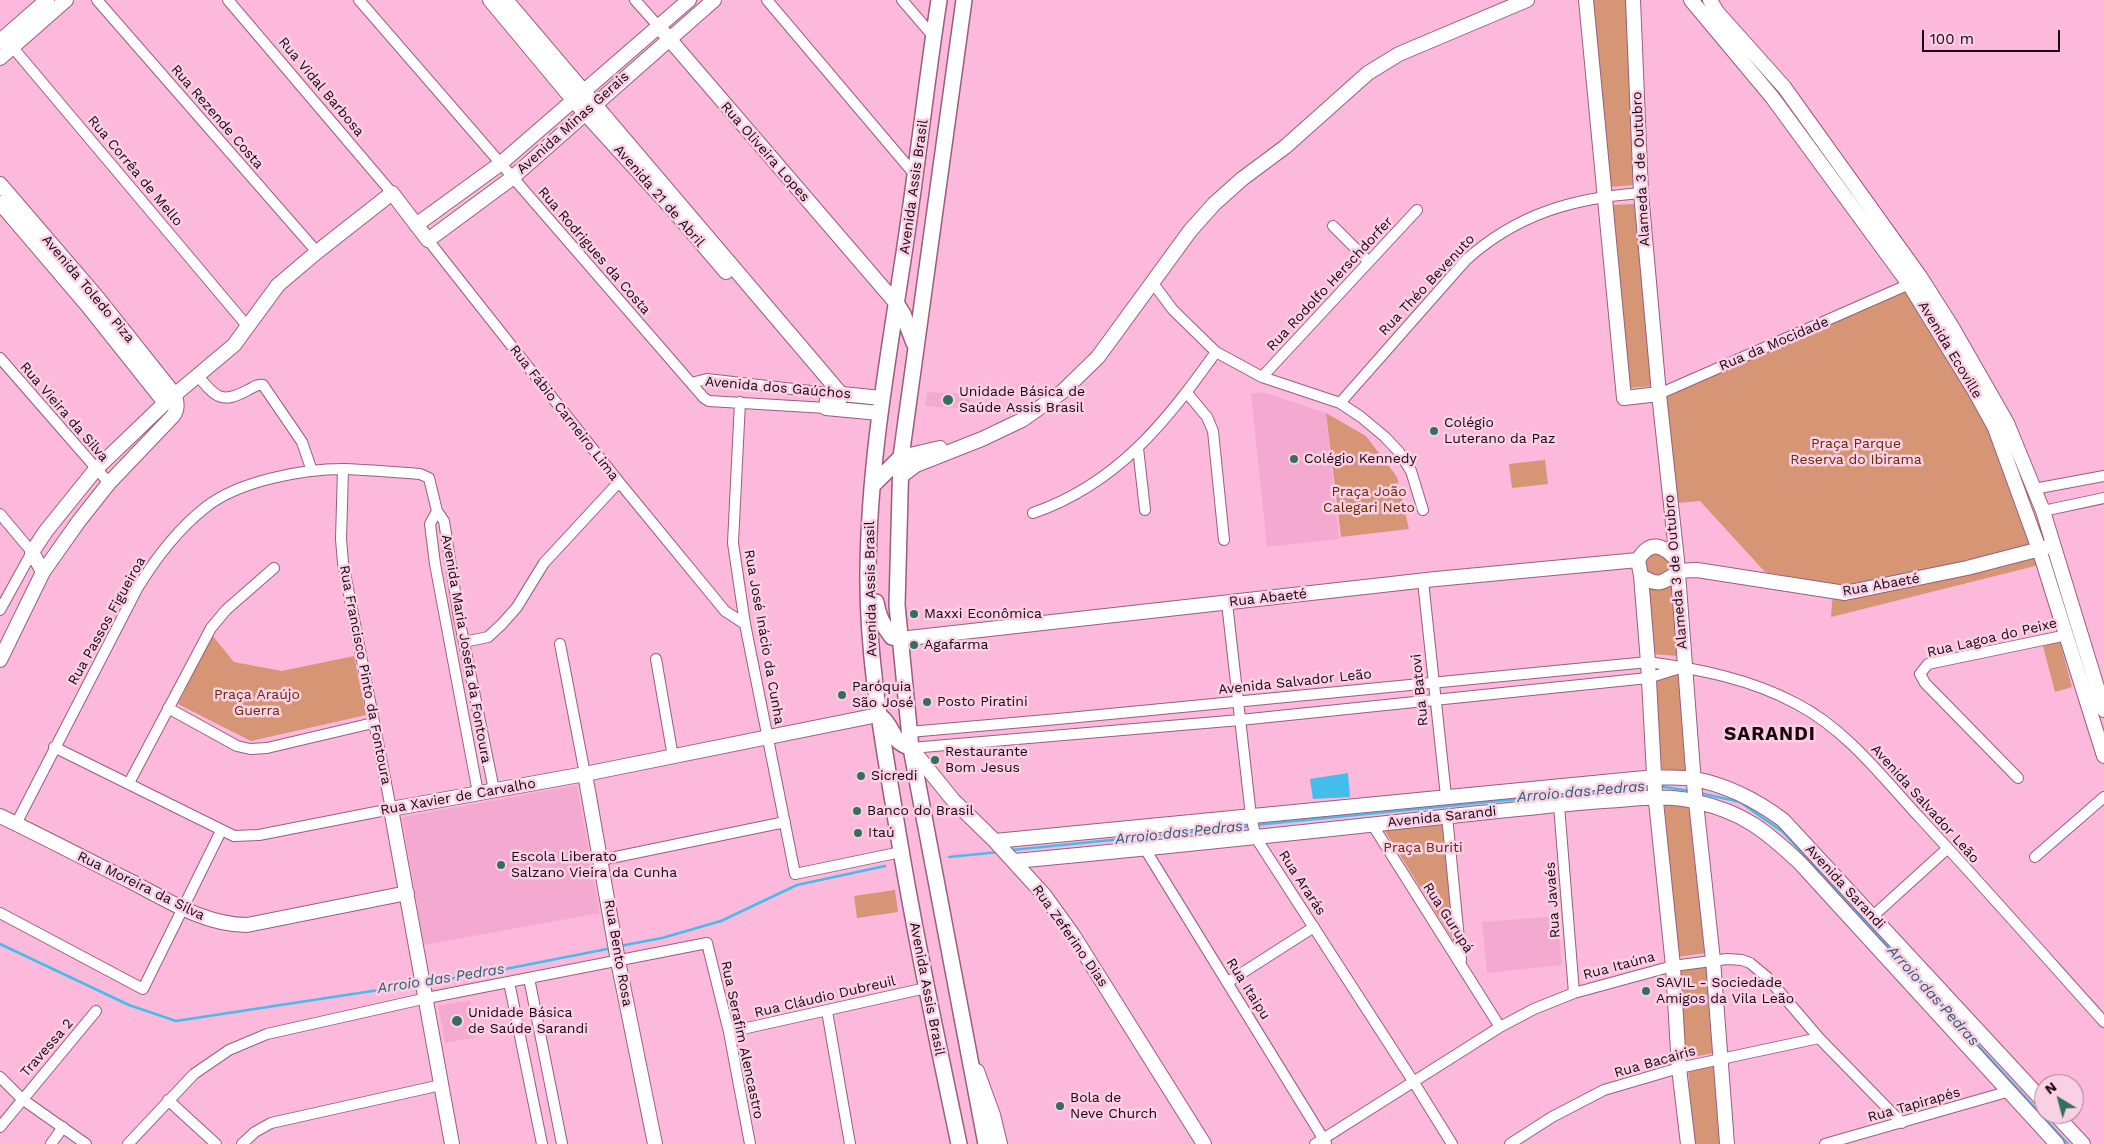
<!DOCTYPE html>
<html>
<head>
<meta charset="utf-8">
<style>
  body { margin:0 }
  #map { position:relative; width:2104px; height:1144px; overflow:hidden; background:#fdb9db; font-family:"Work Sans",sans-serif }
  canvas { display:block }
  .north { position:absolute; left:2034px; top:1074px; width:50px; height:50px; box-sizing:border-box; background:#f9d0e4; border:1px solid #a07f8f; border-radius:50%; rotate:323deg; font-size:14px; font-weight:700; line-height:20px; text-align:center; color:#1a0510 }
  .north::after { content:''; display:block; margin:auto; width:18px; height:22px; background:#336f59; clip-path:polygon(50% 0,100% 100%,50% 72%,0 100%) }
  .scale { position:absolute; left:1922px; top:30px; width:138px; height:22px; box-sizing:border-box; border:2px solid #1a0510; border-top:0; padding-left:6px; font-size:15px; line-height:18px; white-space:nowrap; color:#1a0510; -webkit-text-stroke:4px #f9d0e4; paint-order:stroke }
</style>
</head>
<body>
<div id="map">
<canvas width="2104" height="1144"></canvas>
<div class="north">N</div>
<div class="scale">100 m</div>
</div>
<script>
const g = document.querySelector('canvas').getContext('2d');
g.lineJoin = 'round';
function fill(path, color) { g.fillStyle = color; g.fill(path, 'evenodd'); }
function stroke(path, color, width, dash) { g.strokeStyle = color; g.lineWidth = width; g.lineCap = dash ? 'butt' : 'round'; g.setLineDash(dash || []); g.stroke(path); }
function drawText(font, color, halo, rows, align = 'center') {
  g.font = font + ' "Work Sans",sans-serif'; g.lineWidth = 5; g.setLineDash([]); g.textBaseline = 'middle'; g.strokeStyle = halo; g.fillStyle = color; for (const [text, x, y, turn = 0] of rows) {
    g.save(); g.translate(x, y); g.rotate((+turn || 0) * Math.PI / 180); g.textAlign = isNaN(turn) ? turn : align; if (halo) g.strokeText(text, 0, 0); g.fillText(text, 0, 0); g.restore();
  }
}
fill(new Path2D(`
  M927,392L969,394L972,409L925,406Z
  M1263,392L1326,413L1339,539L1267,547L1251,394Z
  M577,785L600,913L424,945L402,817Z
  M1557,916L1562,965L1487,973L1482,922Z
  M470,1000L477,1037L445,1043L438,1006Z`), '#f4aad0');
fill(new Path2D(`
  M1591,0H1628L1634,185L1609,187Z
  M1635,204L1654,386L1627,388L1611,205Z
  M1907,290L1991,429L2039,565L1831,617L1833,589L1840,586L1765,572L1700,501L1677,503L1664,397Z
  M1326,413L1366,436L1397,477L1409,529L1341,537Z
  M1545,460L1548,484L1512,488L1509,464Z
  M1654,551L1670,558C1672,568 1671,571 1663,578L1646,574L1645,560Z
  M1674,581L1678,656L1650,654L1645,584Z
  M212,635L234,662L282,671L354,656L366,715L251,741L178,704Z
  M2060,642L2072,687L2055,692L2043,646Z
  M1679,675L1689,769L1684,772L1662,769L1653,679Z
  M1664,801L1692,803L1706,953L1677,957Z
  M1445,823L1452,938L1383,828Z
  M895,890L898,912L857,918L854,896Z
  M1707,963L1715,1053L1686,1058L1679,968Z
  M1715,1064L1724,1144H1694L1688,1068Z`), '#d69574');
fill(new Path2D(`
  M1348,773L1350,797L1313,799L1310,779Z`), '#43bdea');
stroke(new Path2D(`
  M1658,786L1690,791
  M1700,793L1740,802L1783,832L2068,1144
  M1255,825L1650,786
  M1012,850L1250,826
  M949,857L999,852
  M0,944L129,1005L176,1021L418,984
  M620,946L662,938L721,921L797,885L885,866
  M428,982L475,975L612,948`), '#43bdea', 2.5);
const street = new Path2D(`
  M97,0L317,252
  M228,0L392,193
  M359,0L704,398L709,401L826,408
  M635,0L659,27
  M767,0L916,176
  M902,0L933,36
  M9,43L248,327
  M1333,226L1369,262
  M428,240L619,482L725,611L745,624
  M1152,282L1173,310L1216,352L1262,377L1340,403L1361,417L1385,437L1399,452L1411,471L1423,510
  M0,358L109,483
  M198,376C216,398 222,404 248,390C254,387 257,384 263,385L302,442L312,471
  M1262,377L1417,210
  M691,383L707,379L828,393
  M1187,393L1207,417L1213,431L1224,540
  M1659,394L1914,282
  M740,402L733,543L745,624L795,874L901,852
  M1340,403L1466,260C1517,214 1573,198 1641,193
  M1138,448L1145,510
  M2034,489L2104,476
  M437,511L430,524L435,564L478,793
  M2043,511L2104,498
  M1033,513C1117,484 1166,422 1216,352
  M0,514L32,552L0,610
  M1423,581L1446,796
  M1227,603L1251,816L1256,838L1413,1081L1452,1144
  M464,642L488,637L502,624L517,607L544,563L619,482
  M560,644L585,774
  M656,659L673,757
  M168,708L237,746L250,749L267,748L373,723
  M909,732L1058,719L1648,662C1699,669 1751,679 1797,704C1847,730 1883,778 1921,819C1983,886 2043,954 2104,1022
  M54,747L234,836L259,835L391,809L343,563L341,539L343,469
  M911,748L1240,720L1648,678L1680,668
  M2018,778L1925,683L1920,674L1928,664L2067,635
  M129,783L211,628L226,610L274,568
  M1559,805L1574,993
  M1447,816L1461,960
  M16,824L137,589C155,559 178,529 206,507C239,481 302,469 344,469C369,470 395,472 420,474L429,478L437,511L444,521L459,618L494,790
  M1372,824L1500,1027
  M1145,849L1326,1143
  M2035,857L2104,797
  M601,860L785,822
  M0,913L143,989L221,831
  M1873,916L1948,848
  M529,978L562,1144
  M509,982L542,1144
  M1228,982L1314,927
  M827,1011L850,1144
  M729,1032L926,988
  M0,1077L22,1099L86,1144
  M168,1100L216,1144
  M0,1127L96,1011
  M51,1144L63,1127
  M128,1144L194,1074L229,1050L267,1034L427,998L707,943L729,1032L750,1144
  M242,1144L255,1132L271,1123L441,1085
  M1315,1144L1500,1027L1534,1009L1574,993L1673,966L1727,959L1742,960L1750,963L1767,977L1819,1038L1902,1123
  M1510,1144L1552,1117L1604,1090L1679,1068L1819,1038
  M1825,1144L2010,1091`);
const secondary = new Path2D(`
  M490,0L574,101L674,211L726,272
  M506,0L824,374L840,393L838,409
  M1586,0L1624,398L1659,394
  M1633,0L1641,193L1659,394L1677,560L1694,784L1713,960L1727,1144
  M1691,0L1772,97L1909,284L1973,388L1995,428L2039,549L2104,756
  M1710,0L1717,12L1784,87L1921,278L1952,327L2007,423L2043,511L2104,710
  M659,27L896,303
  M0,41L47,0
  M0,58L66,0
  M0,184L97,297L175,395C177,403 178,409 173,416L109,483L79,521L43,572L0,660
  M0,203L87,305L165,403
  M416,225L500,164L689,0
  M828,393L826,408L879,413
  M832,393L881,398
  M901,457L940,448
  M900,477L916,465L982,439L1022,420L1062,392L1098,357L1190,231L1214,204L1242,179L1285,147L1368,73L1399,54L1527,0
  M1638,560L1641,576L1648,662L1655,792L1673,966L1679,1068L1688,1144
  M1638,560C1650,539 1663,545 1677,560
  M43,572L32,552L46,531L96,469L165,403L234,345L278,285L317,252L392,193L428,240L512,178L714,0
  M1641,576C1660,587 1661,583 1677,573C1682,570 1691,570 1697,570L1845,593L1967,568L2048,547
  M900,639L1436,579L1638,560
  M911,748L953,800L995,841L1045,896L1073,935L1204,1144
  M585,774L618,961L655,1144
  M0,816C44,837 87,860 130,881C167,900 205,925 247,925L407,893
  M995,841L1655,777C1668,778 1682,777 1694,779C1727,785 1756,800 1783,820L2044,1102
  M1014,861C1169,847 1324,830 1479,813C1520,809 1562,804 1604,801C1635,799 1666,794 1697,802C1743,812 1766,831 1800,863L2057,1144
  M977,1071L993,1115L1000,1144
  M2055,1114L2083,1144
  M452,1144L391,809L585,774L878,715`);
const primary = new Path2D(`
  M939,0C926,84 917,169 904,253C888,360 869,462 868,571C867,649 880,725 893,802C911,916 935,1030 959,1144
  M964,0L901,457L897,605L911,748L986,1144
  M896,303L903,314L914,343
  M872,486L901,457
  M876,602C878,616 883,626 892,637L900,639
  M880,716C896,728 888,740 911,748`);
stroke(street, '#9a5d7d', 12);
stroke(secondary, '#9a5d7d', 16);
stroke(primary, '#9a5d7d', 18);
stroke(street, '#fff', 10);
stroke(secondary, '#fff', 14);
stroke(primary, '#fff', 15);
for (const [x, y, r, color] of [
  [948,400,6,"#336f59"],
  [1434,431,5,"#336f59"],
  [1294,459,5,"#336f59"],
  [914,614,5,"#336f59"],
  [914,645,5,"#336f59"],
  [842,695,5,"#336f59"],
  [927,702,5,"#336f59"],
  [935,760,5,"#336f59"],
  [861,776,5,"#336f59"],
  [857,811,5,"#336f59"],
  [858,833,5,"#336f59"],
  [501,865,5,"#336f59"],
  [1646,991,5,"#336f59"],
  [457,1021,6,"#336f59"],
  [1060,1106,5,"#336f59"]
]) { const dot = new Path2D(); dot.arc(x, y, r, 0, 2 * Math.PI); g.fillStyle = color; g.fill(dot); stroke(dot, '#f9d0e4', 2); }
drawText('14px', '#1a0510', '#f9d0e4', [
  ["Rua Vidal Barbosa",321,87,50],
  ["Rua Rezende Costa",217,117,49],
  ["Avenida Minas Gerais",573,123,-42],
  ["Rua Oliveira Lopes",765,152,49],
  ["Alameda 3 de Outubro",1641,169,-93],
  ["Rua Corrêa de Mello",135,171,50],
  ["Avenida Assis Brasil",914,187,-82],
  ["Avenida 21 de Abril",659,196,49],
  ["Rua Rodrigues da Costa",594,251,49],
  ["Rua Rodolfo Herschdorfer",1330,284,-47],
  ["Rua Théo Bevenuto",1427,285,-47],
  ["Avenida Toledo Piza",88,289,50],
  ["Rua da Mocidade",1774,344,-23],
  ["Avenida Ecoville",1950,350,59],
  ["Avenida dos Gaúchos",778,388,5],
  ["Rua Vieira da Silva",64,412,49],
  ["Rua Fábio Carneiro Lima",564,413,52],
  ["Alameda 3 de Outubro",1676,572,-95],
  ["Rua Abaeté",1881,585,-10],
  ["Avenida Assis Brasil",871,589,-91],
  ["Rua Abaeté",1268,598,-6],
  ["Rua Passos Figueiroa",107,621,-61],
  ["Rua José Inácio da Cunha",764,637,80],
  ["Rua Lagoa do Peixe",1992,638,-13],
  ["Avenida Maria Josefa da Fontoura",466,649,80],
  ["Rua Francisco Pinto da Fontoura",365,675,79],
  ["Avenida Salvador Leão",1295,682,-6],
  ["Rua Batovi",1420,690,-96],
  ["Rua Xavier de Carvalho",458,797,-10],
  ["Avenida Salvador Leão",1925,804,48],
  ["Avenida Sarandi",1442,817,-6],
  ["Rua Ararás",1302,883,57],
  ["Rua Moreira da Silva",141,886,26],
  ["Avenida Sarandi",1845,887,47],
  ["Rua Javaés",1553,900,-94],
  ["Rua Gurupá",1448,918,57],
  ["Rua Zeferino Dias",1070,936,55],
  ["Rua Bento Rosa",618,953,80],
  ["Rua Itaúna",1619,966,-15],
  ["Avenida Assis Brasil",927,989,79],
  ["Rua Itaipu",1248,989,58],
  ["Rua Cláudio Dubreuil",825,997,-13],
  ["Rua Serafim Alencastro",742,1040,78],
  ["Travessa 2",47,1048,-49],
  ["Rua Bacairis",1655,1062,-16],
  ["Rua Tapirapés",1914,1105,-16]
]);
drawText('14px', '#1a0510', '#f9d0e4', [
  ["Unidade Básica de",959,392],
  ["Saúde Assis Brasil",959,408],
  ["Colégio",1444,423],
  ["Luterano da Paz",1444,439],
  ["Colégio Kennedy",1304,459],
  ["Maxxi Econômica",924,614],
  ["Agafarma",924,645],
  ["Paróquia",852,687],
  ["São José",852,703],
  ["Posto Piratini",937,702],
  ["Restaurante",945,752],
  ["Bom Jesus",945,768],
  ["Sicredi",871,776],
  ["Banco do Brasil",867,811],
  ["Itaú",868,833],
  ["Escola Liberato",511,857],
  ["Salzano Vieira da Cunha",511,873],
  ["SAVIL - Sociedade",1656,983],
  ["Amigos da Vila Leão",1656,999],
  ["Unidade Básica",468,1013],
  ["de Saúde Sarandi",468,1029],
  ["Bola de",1070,1098],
  ["Neve Church",1070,1114]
], 'left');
drawText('14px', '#642c09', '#f9d0e4', [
  ["Praça Parque",1856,444],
  ["Reserva do Ibirama",1856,460],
  ["Praça João",1369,492],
  ["Calegari Neto",1369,508],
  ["Praça Araújo",257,695],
  ["Guerra",257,711],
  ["Praça Buriti",1423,848]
]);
drawText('italic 15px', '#2d5d71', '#f9d0e4', [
  ["Arroio das Pedras",1581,792,-5],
  ["Arroio das Pedras",1179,833,-6],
  ["Arroio das Pedras",441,979,-9],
  ["Arroio das Pedras",1933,996,48]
]);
g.letterSpacing = '1px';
drawText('bold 19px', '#1a0510', '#f9d0e4', [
  ["SARANDI",1770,734]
]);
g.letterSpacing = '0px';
</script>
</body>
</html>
